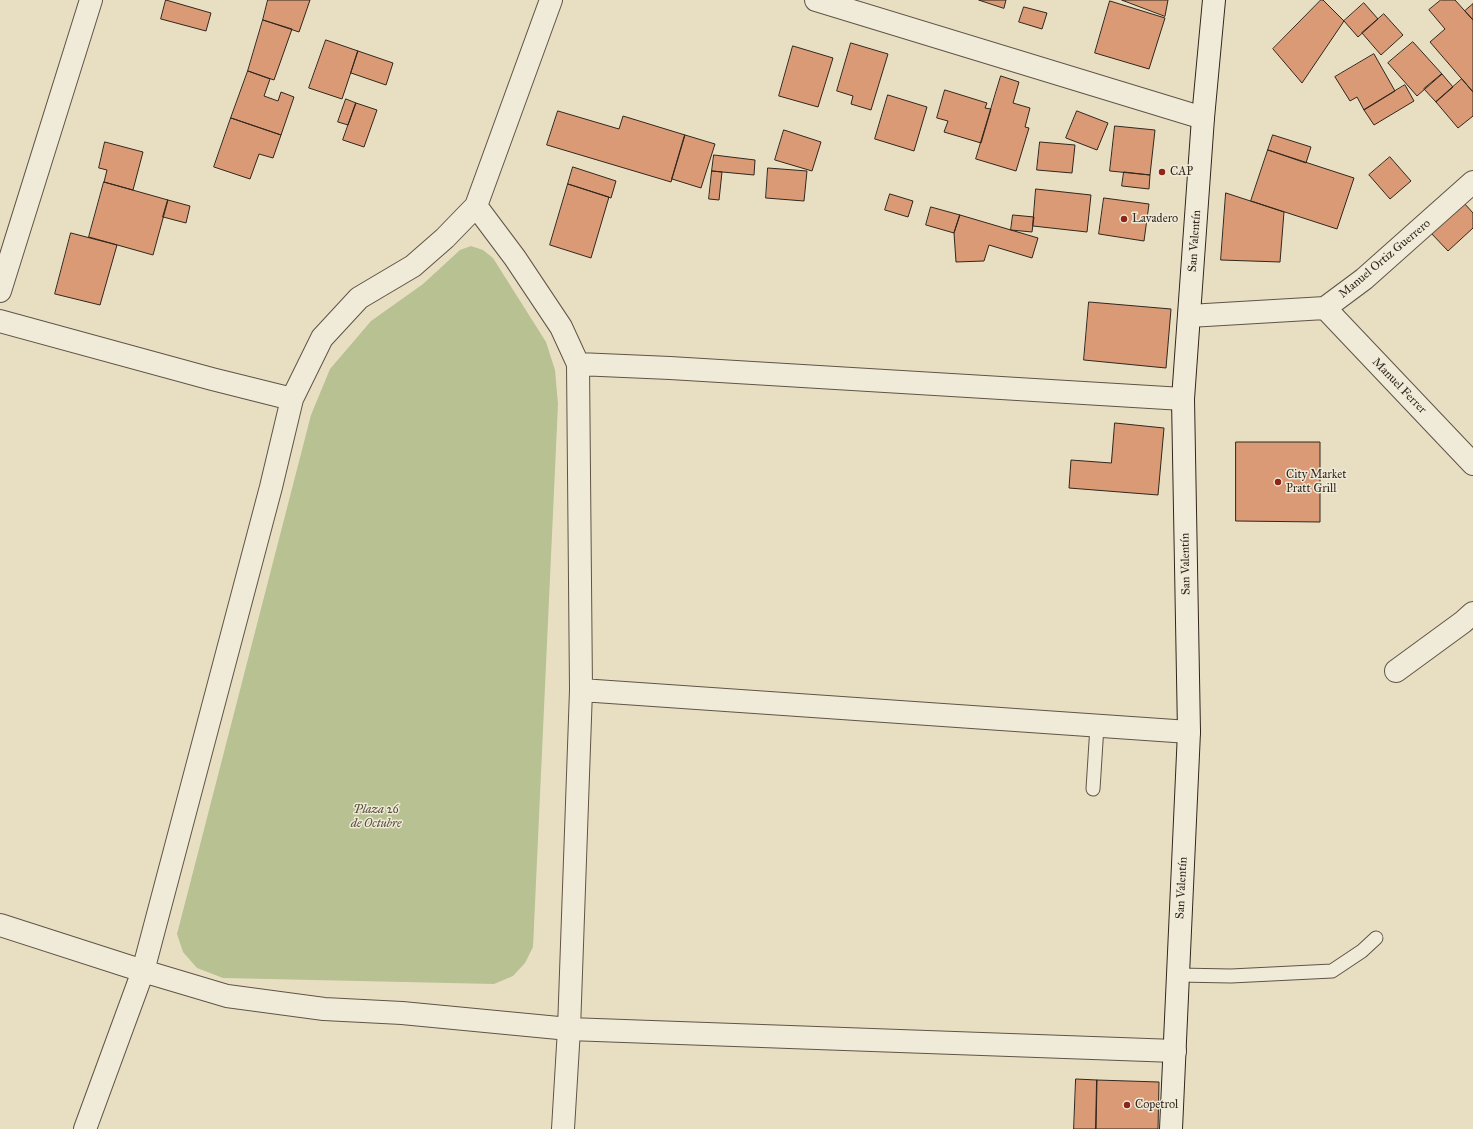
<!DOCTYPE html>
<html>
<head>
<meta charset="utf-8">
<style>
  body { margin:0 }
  canvas { display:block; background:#e8dfc3 }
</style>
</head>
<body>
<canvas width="1473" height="1129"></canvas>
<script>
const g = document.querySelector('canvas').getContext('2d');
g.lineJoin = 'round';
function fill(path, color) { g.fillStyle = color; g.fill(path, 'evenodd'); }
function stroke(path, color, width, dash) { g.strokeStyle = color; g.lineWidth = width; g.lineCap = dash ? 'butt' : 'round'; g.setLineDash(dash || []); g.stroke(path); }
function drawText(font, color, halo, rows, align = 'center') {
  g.font = font + ' "IM FELL Great Primer",serif'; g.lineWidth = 3; g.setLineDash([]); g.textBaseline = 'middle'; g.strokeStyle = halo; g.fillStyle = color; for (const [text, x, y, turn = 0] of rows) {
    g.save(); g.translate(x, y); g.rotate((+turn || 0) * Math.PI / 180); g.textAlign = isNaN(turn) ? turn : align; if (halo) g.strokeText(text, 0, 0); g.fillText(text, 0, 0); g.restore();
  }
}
fill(new Path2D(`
  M471,246L483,250L493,258L546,342L555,370L558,404L533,947L525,963L513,976L494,984L223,978L197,968L183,952L177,934L311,415L330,369L371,321L423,284L460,250Z`), '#b8c192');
const building = new Path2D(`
  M166,0L211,13L206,31L161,19Z
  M268,0H310L299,32L263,20Z
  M979,0H1006L1004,8Z
  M1122,0H1168L1165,16Z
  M1321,0H1323L1344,21L1302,83L1273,49Z
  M1441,0H1455L1473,20V92L1430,42L1445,29L1429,10Z
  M1110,1L1165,18L1149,69L1095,53Z
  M1364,3L1378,19L1358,37L1344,21Z
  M1473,4V20L1465,11Z
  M1024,7L1047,13L1042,29L1019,22Z
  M1384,14L1403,35L1381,55L1362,33Z
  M263,20L292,29L274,80L248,71Z
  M326,40L358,51L342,99L309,88Z
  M1413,42L1442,74L1417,96L1388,63Z
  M851,43L888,54L871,110L851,104L853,96L837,91Z
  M793,46L833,58L818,107L779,96Z
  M358,51L393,63L386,85L351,73Z
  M1374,54L1395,91L1364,110L1357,97L1350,101L1335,77Z
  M248,71L270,79L264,96L278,101L281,92L294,97L281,135L231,118Z
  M1442,74L1453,87L1436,102L1424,89Z
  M1001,76L1019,82L1013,103L1030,108L1025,127L1029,128L1016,171L976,159Z
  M1462,79L1473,92V116L1458,128L1436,102Z
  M1405,85L1414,101L1374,125L1364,110Z
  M945,90L987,103L985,108L991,109L981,143L944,132L948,121L937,118Z
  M888,95L927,107L914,151L875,139Z
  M346,99L356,103L348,125L338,122Z
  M356,103L377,110L364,147L343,140Z
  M558,111L619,129L623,116L685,135L671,182L547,145Z
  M1077,111L1108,123L1097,150L1066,138Z
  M231,118L281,135L273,158L259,154L250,179L214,167Z
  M1115,126L1155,130L1150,175L1110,171Z
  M784,130L821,142L812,171L775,160Z
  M685,135L715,144L701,188L672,179Z
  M1273,135L1311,147L1306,163L1268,150Z
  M105,142L143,152L133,190L104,182L107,170L99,168Z
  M1040,142L1075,145L1072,173L1037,170Z
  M1268,150L1354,178L1337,229L1251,201Z
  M714,155L755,160L754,175L712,171Z
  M1390,157L1411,181L1390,199L1369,175Z
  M573,167L616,181L611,198L568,184Z
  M768,168L807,171L804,201L766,198Z
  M712,171L722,172L719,200L709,199Z
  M1124,172L1150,175L1149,189L1122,186Z
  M104,182L168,200L153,255L89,237Z
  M568,184L609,197L591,258L550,245Z
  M1036,189L1091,195L1087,232L1033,226Z
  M1226,193L1284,212L1280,262L1221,260Z
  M890,194L913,201L908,217L885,210Z
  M1104,198L1149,204L1144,241L1099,234Z
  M168,200L190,206L186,223L163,217Z
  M1464,203L1473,213V228L1448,251L1431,233Z
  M931,207L960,215L954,233L926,225Z
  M960,215L1038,238L1032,258L989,245L984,261L956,262L954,233Z
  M1013,215L1034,217L1032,232L1011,230Z
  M71,233L117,245L100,305L55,294Z
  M1089,302L1171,309L1166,368L1084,360Z
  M1115,423L1164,428L1158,495L1069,488L1071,460L1111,463Z
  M1236,442H1320V522L1236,521Z
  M1076,1079L1097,1080L1096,1129H1074Z
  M1097,1080L1159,1082L1158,1129H1096Z`);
fill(building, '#d99a75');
stroke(building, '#32261d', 1);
const service = new Path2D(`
  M1093,789L1097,726
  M1178,975L1231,976L1332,971L1362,951L1376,938`);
const minor = new Path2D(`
  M816,0L1203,118
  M476,206L515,258L561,327L578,364L581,690L569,1029L563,1129
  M0,291L91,0
  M1325,308L1473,464
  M1189,316L1325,308L1364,279L1473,182
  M0,321L212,379L292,399
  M578,364L670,368L1183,399
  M1396,671L1463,622L1473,613
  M581,690L1189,732
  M0,925L143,971L227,996L324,1009L402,1013L569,1029L1175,1051
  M85,1129L143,971L271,487L292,399L322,338L359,298L413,266L445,238L476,206L551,0`);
const secondary = new Path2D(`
  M1171,1129L1189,732L1183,399L1203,118L1214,0`);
stroke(service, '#605446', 15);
stroke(minor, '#605446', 24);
stroke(secondary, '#32261d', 24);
stroke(service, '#f0ead8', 13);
stroke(minor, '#f0ead8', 22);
stroke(secondary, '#f0ead8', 22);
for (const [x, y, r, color] of [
  [1162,172,4,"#8f2418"],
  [1124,219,4,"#8f2418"],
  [1278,482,4,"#8f2418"],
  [1127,1105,4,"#8f2418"]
]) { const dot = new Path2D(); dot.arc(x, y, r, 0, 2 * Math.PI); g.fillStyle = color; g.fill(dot); stroke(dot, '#f0ead8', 1.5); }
drawText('12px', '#32261d', '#f0ead8', [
  ["CAP",1170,172],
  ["Lavadero",1132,219],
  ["City Market",1286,475],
  ["Pratt Grill",1286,489],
  ["Copetrol",1135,1105]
], 'left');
drawText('12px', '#32261d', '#f0ead8', [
  ["San Valentín",1195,241,-86],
  ["Manuel Ortiz Guerrero",1385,259,-40],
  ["Manuel Ferrer",1399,386,46],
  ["San Valentín",1186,564,-91],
  ["San Valentín",1182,888,-87]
]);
drawText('italic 12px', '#544d3a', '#f0ead8', [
  ["Plaza 26",376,810],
  ["de Octubre",376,824]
]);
</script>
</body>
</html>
